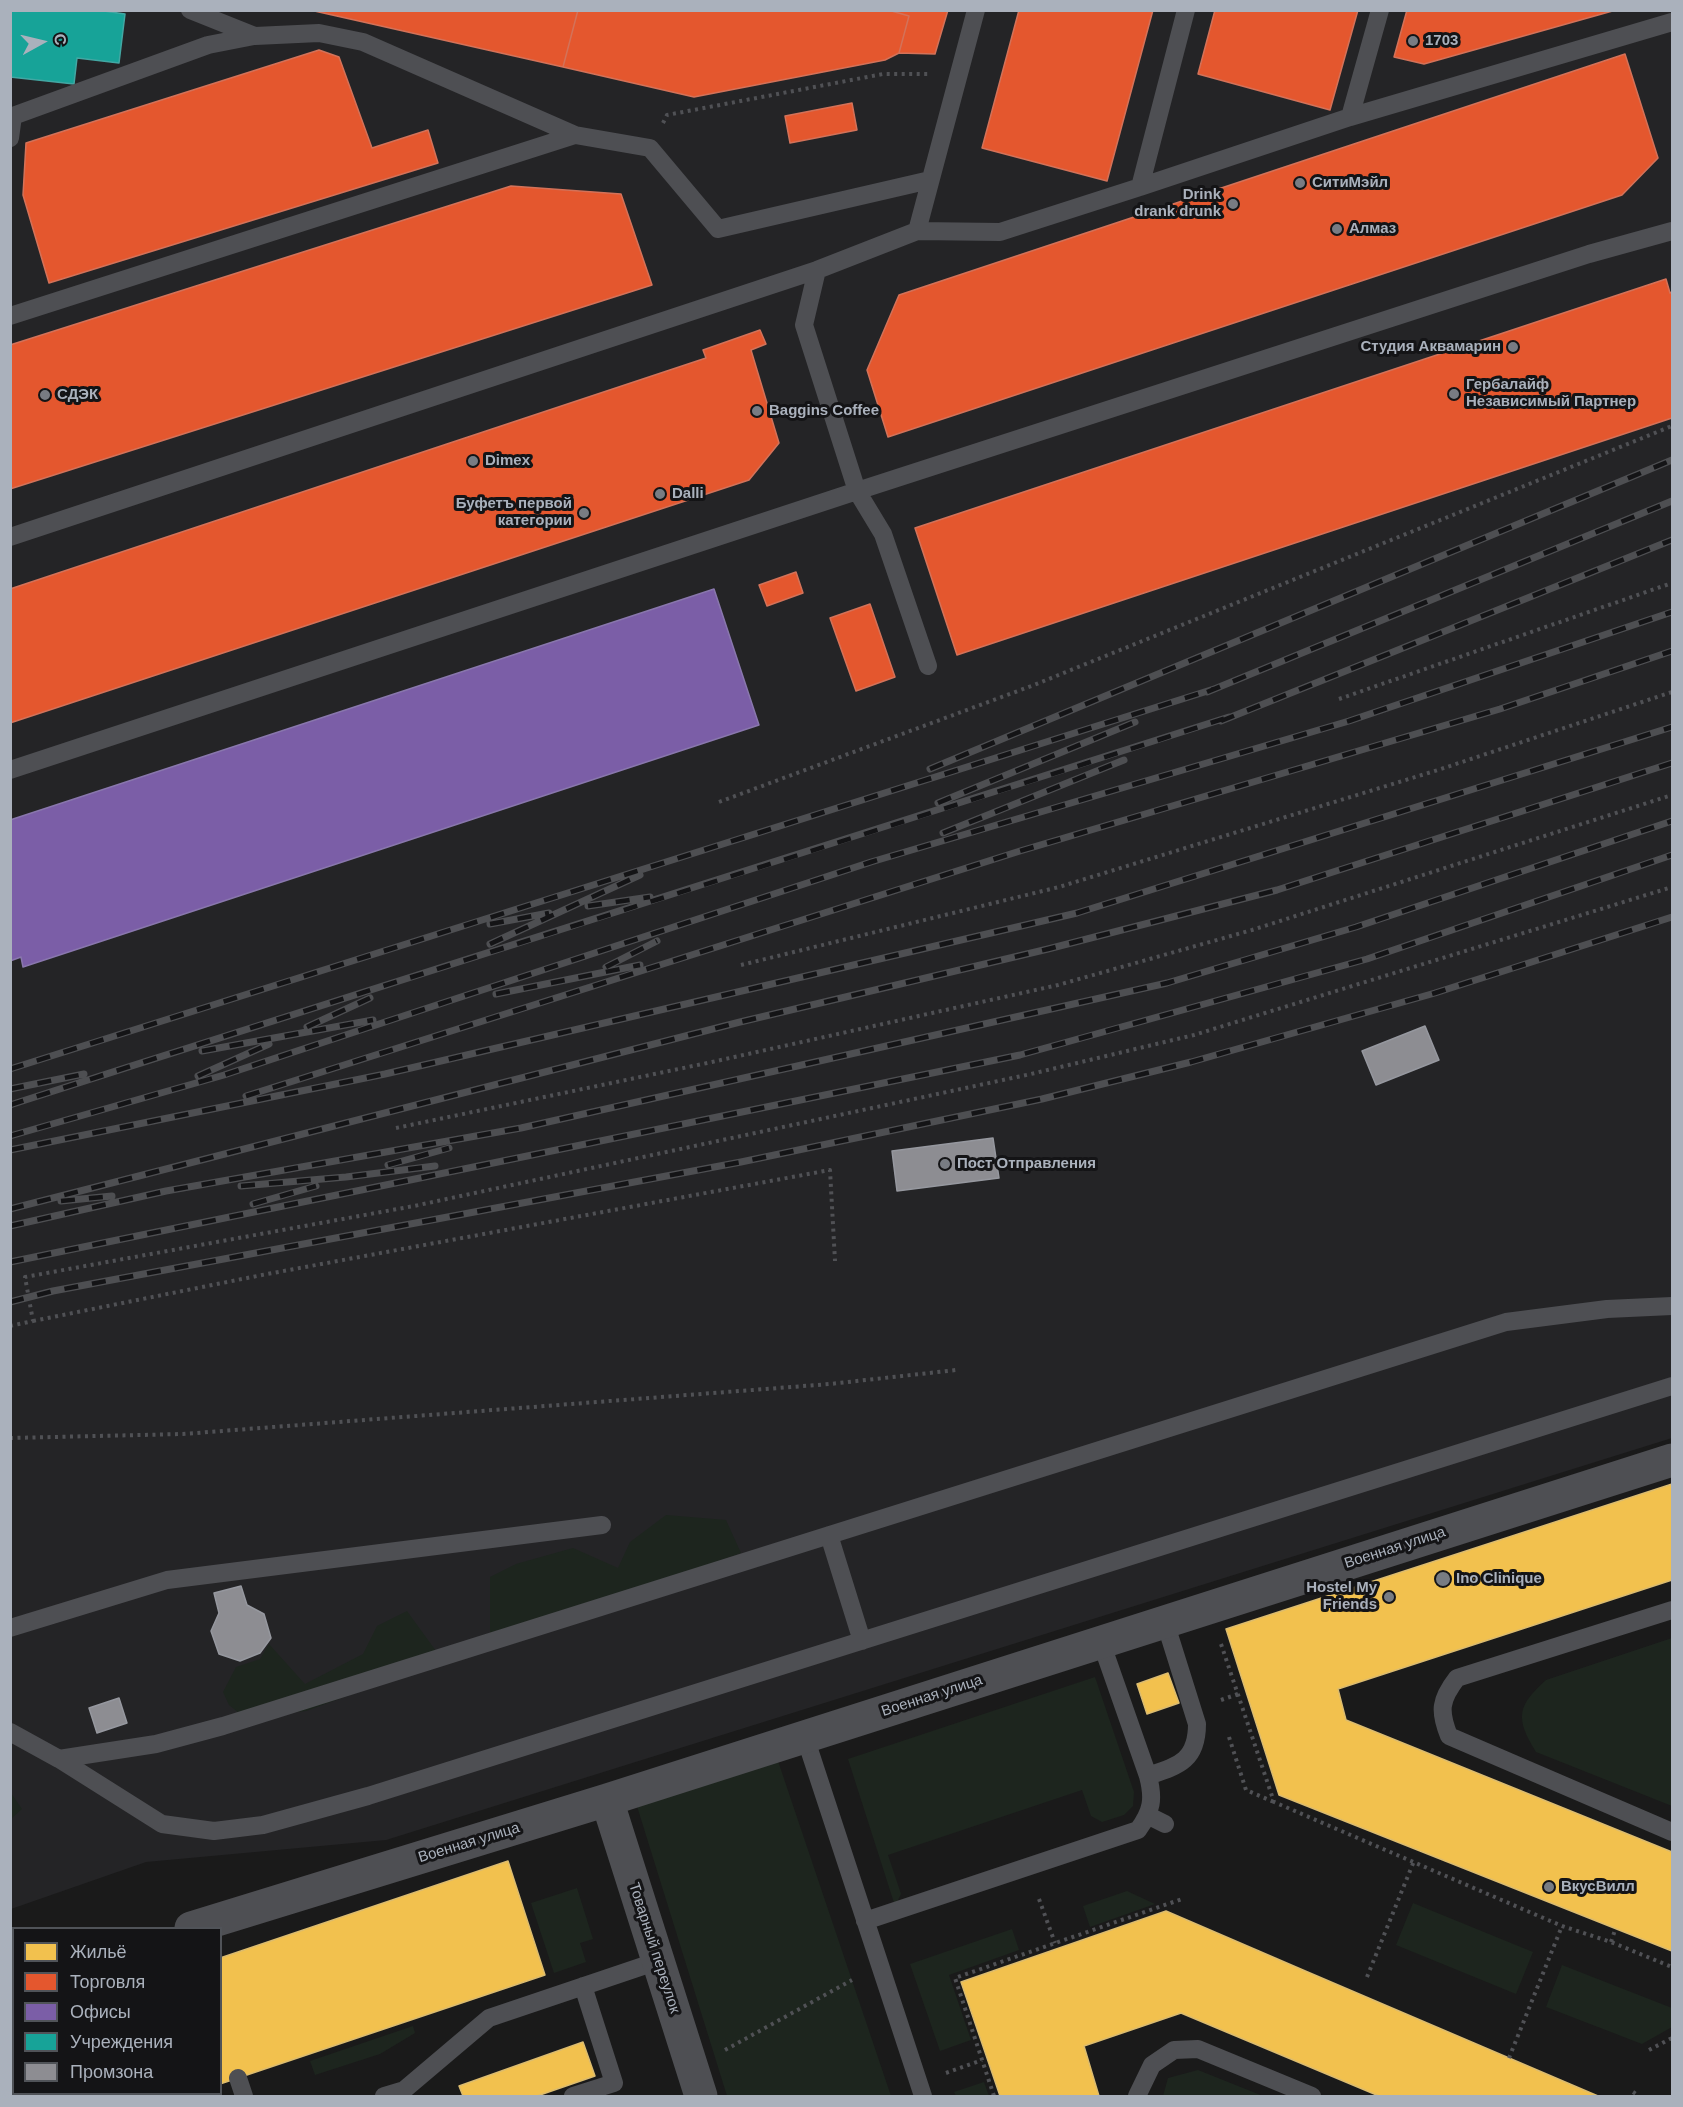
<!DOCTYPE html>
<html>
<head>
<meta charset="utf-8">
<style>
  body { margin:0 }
  #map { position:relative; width:1683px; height:2107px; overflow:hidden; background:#1a1a1a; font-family:Arial,sans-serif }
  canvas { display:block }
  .frame { position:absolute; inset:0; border:12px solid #aab1bc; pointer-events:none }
  .legend { position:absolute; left:12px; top:1927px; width:210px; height:168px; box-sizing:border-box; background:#141416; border:2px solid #505358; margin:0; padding:8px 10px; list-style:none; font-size:18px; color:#aab1bc }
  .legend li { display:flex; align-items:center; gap:12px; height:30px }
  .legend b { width:30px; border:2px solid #505358 }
  .north { position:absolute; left:12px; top:12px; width:60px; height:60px; -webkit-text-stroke:4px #141416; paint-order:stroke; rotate:82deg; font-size:16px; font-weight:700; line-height:24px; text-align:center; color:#aab1bc }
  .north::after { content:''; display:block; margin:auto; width:21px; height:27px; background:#aab1bc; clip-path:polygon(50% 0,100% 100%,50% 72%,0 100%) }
</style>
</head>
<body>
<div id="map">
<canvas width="1683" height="2107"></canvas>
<div class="frame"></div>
<ul class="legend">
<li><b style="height:16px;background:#f2c14e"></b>Жильё</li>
<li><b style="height:16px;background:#e4572e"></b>Торговля</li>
<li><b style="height:16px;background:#7b5ea7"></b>Офисы</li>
<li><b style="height:16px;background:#17a398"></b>Учреждения</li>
<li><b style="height:16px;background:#8d8d92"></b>Промзона</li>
</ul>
<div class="north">С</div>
</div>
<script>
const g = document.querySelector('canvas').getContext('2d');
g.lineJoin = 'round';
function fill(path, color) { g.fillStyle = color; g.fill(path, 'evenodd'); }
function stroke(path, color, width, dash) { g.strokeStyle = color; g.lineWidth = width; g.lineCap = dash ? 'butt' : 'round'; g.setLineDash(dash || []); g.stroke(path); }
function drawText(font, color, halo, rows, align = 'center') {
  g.font = font + ' Arial,sans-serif'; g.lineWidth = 6; g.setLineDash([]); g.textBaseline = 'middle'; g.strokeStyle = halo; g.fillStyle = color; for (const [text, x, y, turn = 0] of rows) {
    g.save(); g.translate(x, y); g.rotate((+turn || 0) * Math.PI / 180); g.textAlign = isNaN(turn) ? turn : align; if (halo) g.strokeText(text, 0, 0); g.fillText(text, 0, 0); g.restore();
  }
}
fill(new Path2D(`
  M11,11H1672V1438L386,1840L146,1862L11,1909Z`), '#242426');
fill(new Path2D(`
  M666,1515L726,1520L741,1553L306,1711L245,1718L229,1705L223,1692L236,1667L260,1659L269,1644L305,1684L363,1654L377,1626L407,1611L436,1651L490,1633V1577L516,1564L573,1548L618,1568L630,1542Z
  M1672,1638V1806L1536,1752C1515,1718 1517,1706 1546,1680Z
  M1095,1677L1134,1792L1133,1806L1124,1815L1102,1822L1091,1816L1082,1790L888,1855L901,1894L895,1906L848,1759Z
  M777,1758L891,2096H727L636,1803Z
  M11,1793L22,1809L11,1819H10Z
  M577,1888L593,1939L580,1943L586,1962L554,1973L531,1903Z
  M1127,1891L1155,1904L1090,1927L1083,1906Z
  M1413,1903L1533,1952L1516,1994L1396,1945Z
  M1012,1929L1019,1950L949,1975L971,2040L940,2051L910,1964Z
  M1562,1965L1672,2008V2027L1642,2044L1546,2007Z
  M413,2026L415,2033L380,2054L315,2075L310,2061Z
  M1198,2070L1263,2096H1163L1168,2078Z
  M984,2082L989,2096H956L954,2092Z`), '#1d251e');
const homes = new Path2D(`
  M1672,1484V1580L1338,1689L1346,1720L1672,1852V1951L1279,1795L1226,1629Z
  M1168,1673L1179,1703L1147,1714L1137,1684Z
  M508,1861L545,1975L220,2084V1958Z
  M1166,1911L1303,1970L1598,2096H1379L1181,2013L1084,2046L1099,2096H1000L961,1982Z
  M14,2027V2094H61L62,2096H10V2028Z
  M583,2042L595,2076L537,2096H463L459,2086Z
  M168,2094H192L183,2096H169Z`);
fill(homes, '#f2c14e');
stroke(homes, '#dcbc6f', 1.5);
const shops = new Path2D(`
  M310,10H578L563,67Z
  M578,10H888L909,16L899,53L885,60L694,97L563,67Z
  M888,10H948L935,54L899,53L909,16Z
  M1019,10H1153L1107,181L982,148Z
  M1215,10H1358L1330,110L1198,74Z
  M1407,10H1616L1424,64L1394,57Z
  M319,50L339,57L372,148L428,130L438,163L49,283L23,195L26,143Z
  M1625,54L1658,158L1622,195L888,437L867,370L899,295Z
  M852,103L857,130L790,143L785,116Z
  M511,186L621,194L652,285L10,489V345Z
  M1666,279L1670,293L1672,292V418L957,655L915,528Z
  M760,330L766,344L751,350L779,443L749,480L10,723V589L706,358L703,350Z
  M796,572L803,593L767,606L759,585Z
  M870,604L895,677L856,691L830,618Z`);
fill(shops, '#e4572e');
stroke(shops, '#d37259', 1.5);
const offices = new Path2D(`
  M714,589L759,725L23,967L21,957L10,961V820Z`);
fill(offices, '#7b5ea7');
stroke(offices, '#8977ad', 1.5);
const public = new Path2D(`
  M10,10H97L125,14L119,63L77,58L74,84L10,77Z`);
fill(public, '#17a398');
stroke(public, '#43a7a3', 1.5);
const industry = new Path2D(`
  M1425,1026L1439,1060L1376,1085L1362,1051Z
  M993,1138L999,1178L897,1191L892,1151Z
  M241,1586L247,1605L264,1614L271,1638L260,1653L240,1661L219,1654L211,1631L219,1613L214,1593Z
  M119,1698L127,1723L97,1733L89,1708Z`);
fill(industry, '#8d8d92');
stroke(industry, '#96989f', 1.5);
stroke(new Path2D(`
  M663,123L667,115L883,74H928
  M1339,699L1672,583
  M719,802L1034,685L1672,426
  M741,965L1059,887L1438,770L1672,692
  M396,1128L712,1062L1058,985L1252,930L1672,795
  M33,1321L262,1275L830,1170L835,1261
  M10,1326L33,1321L25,1277L414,1206L1031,1074L1194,1035L1672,887
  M10,1438L183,1434L830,1384L956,1370
  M1221,1644L1274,1802L1562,1926L1611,1942L1672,1967
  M1221,1700L1238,1694
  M1229,1737L1246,1790L1274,1802
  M1039,1899L1055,1943
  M1611,1942L1615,1930
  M1367,1977L1414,1861
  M725,2050L852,1980
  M1649,2050L1672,2038
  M1509,2058L1562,1926
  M946,2073L982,2060
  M1633,2092L1639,2096
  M994,2096L955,1978L1182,1899`), '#505155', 4, [3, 4.5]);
stroke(new Path2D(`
  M190,10L255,36L319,33L363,42L575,135L650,148L718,229L930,180
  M1350,117L1672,22
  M10,138L13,116L208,45L254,36
  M1140,187L1350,117L1380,10
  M917,231L1000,232L1140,187L1186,10
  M817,270L804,325L857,491L883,534L928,666
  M10,316L575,135
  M10,537L817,270L917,231L976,10
  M10,770L857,491L1589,254L1672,231
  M829,1535L862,1641
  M1672,1610L1457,1678C1440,1700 1439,1711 1449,1736L1672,1832
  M10,1628L167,1580L602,1525
  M1101,1642L1148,1776
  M10,1732L59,1759L162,1824L214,1831L263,1825L368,1796L1672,1386
  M805,1737L923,2096
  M59,1759L156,1744L223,1726L1506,1322L1607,1309L1672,1306
  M1149,1816L1165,1824
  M865,1921L1138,1830C1152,1811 1154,1799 1148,1776C1178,1766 1197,1761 1197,1724L1165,1622
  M238,2078L244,2096
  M112,2094L113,2096
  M384,2096L404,2090L489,2018L658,1961
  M573,2096L614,2083L583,1986
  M1137,2096L1152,2065L1174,2050L1198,2049L1312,2096`), '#4e4f53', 18);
stroke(new Path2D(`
  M607,1800L701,2096
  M191,1928L607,1800L1672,1460
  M10,1985L14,1984`), '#4e4f53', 33);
const rail = new Path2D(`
  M1207,692L1672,501
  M1221,721L1672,540
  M930,769L1672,460
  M938,803L1135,722
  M943,833L1124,760
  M588,906L650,897
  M490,924L549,913
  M490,944L640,875
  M606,967L657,941
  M496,994L640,965
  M307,1027L370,998
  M202,1051L373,1020
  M10,1069L1214,689
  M198,1076L269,1044
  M10,1089L84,1074
  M246,1096L1020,851L1500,709L1672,651
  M10,1105C416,974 824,849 1229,717
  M10,1136L224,1075L871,862L1349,721L1672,612
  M10,1150L385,1074L1077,913L1672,727
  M388,1165L449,1148
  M241,1186L346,1177L435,1166
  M61,1201L112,1196
  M253,1204L316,1186
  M10,1209L740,1022L1048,949L1277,890L1672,763
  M10,1226L166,1191L521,1128L1167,983L1356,927L1672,821
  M10,1262L1020,1055L1367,959L1672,855
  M10,1302L53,1291L741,1162L1042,1099L1191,1062L1435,993L1672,917`);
stroke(rail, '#4e4f52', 7);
stroke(rail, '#141416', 4.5, [14]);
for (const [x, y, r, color] of [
  [1413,41,6,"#787c83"],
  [1300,183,6,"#787c83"],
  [1233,204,6,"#787c83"],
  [1337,229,6,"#787c83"],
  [1513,347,6,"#787c83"],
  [1454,394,6,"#787c83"],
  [45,395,6,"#787c83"],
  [757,411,6,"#787c83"],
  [473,461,6,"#787c83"],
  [660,494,6,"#787c83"],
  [584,513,6,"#787c83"],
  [945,1164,6,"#787c83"],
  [1443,1579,8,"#787c83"],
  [1389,1597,6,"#787c83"],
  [1549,1887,6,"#787c83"]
]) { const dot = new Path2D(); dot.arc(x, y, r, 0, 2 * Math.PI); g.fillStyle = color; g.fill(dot); stroke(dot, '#141416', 2); }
drawText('bold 15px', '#aab1bc', '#141416', [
  ["1703",1425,41],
  ["СитиМэйл",1312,183],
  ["Drink",1221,195,"right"],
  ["drank drunk",1221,212,"right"],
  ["Алмаз",1349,229],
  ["Студия Аквамарин",1501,347,"right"],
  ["Гербалайф",1466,385],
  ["Независимый Партнер",1466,402],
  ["СДЭК",57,395],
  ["Baggins Coffee",769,411],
  ["Dimex",485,461],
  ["Dalli",672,494],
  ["Буфетъ первой",572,504,"right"],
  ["категории",572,521,"right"],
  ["Пост Отправления",957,1164],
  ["Ino Clinique",1456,1579],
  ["Hostel My",1377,1588,"right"],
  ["Friends",1377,1605,"right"],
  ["ВкусВилл",1561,1887]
], 'left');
drawText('15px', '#aab1bc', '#141416', [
  ["Военная улица",1395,1548,-18],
  ["Военная улица",932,1696,-18],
  ["Военная улица",469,1843,-17],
  ["Товарный переулок",654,1948,72]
]);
</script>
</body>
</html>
